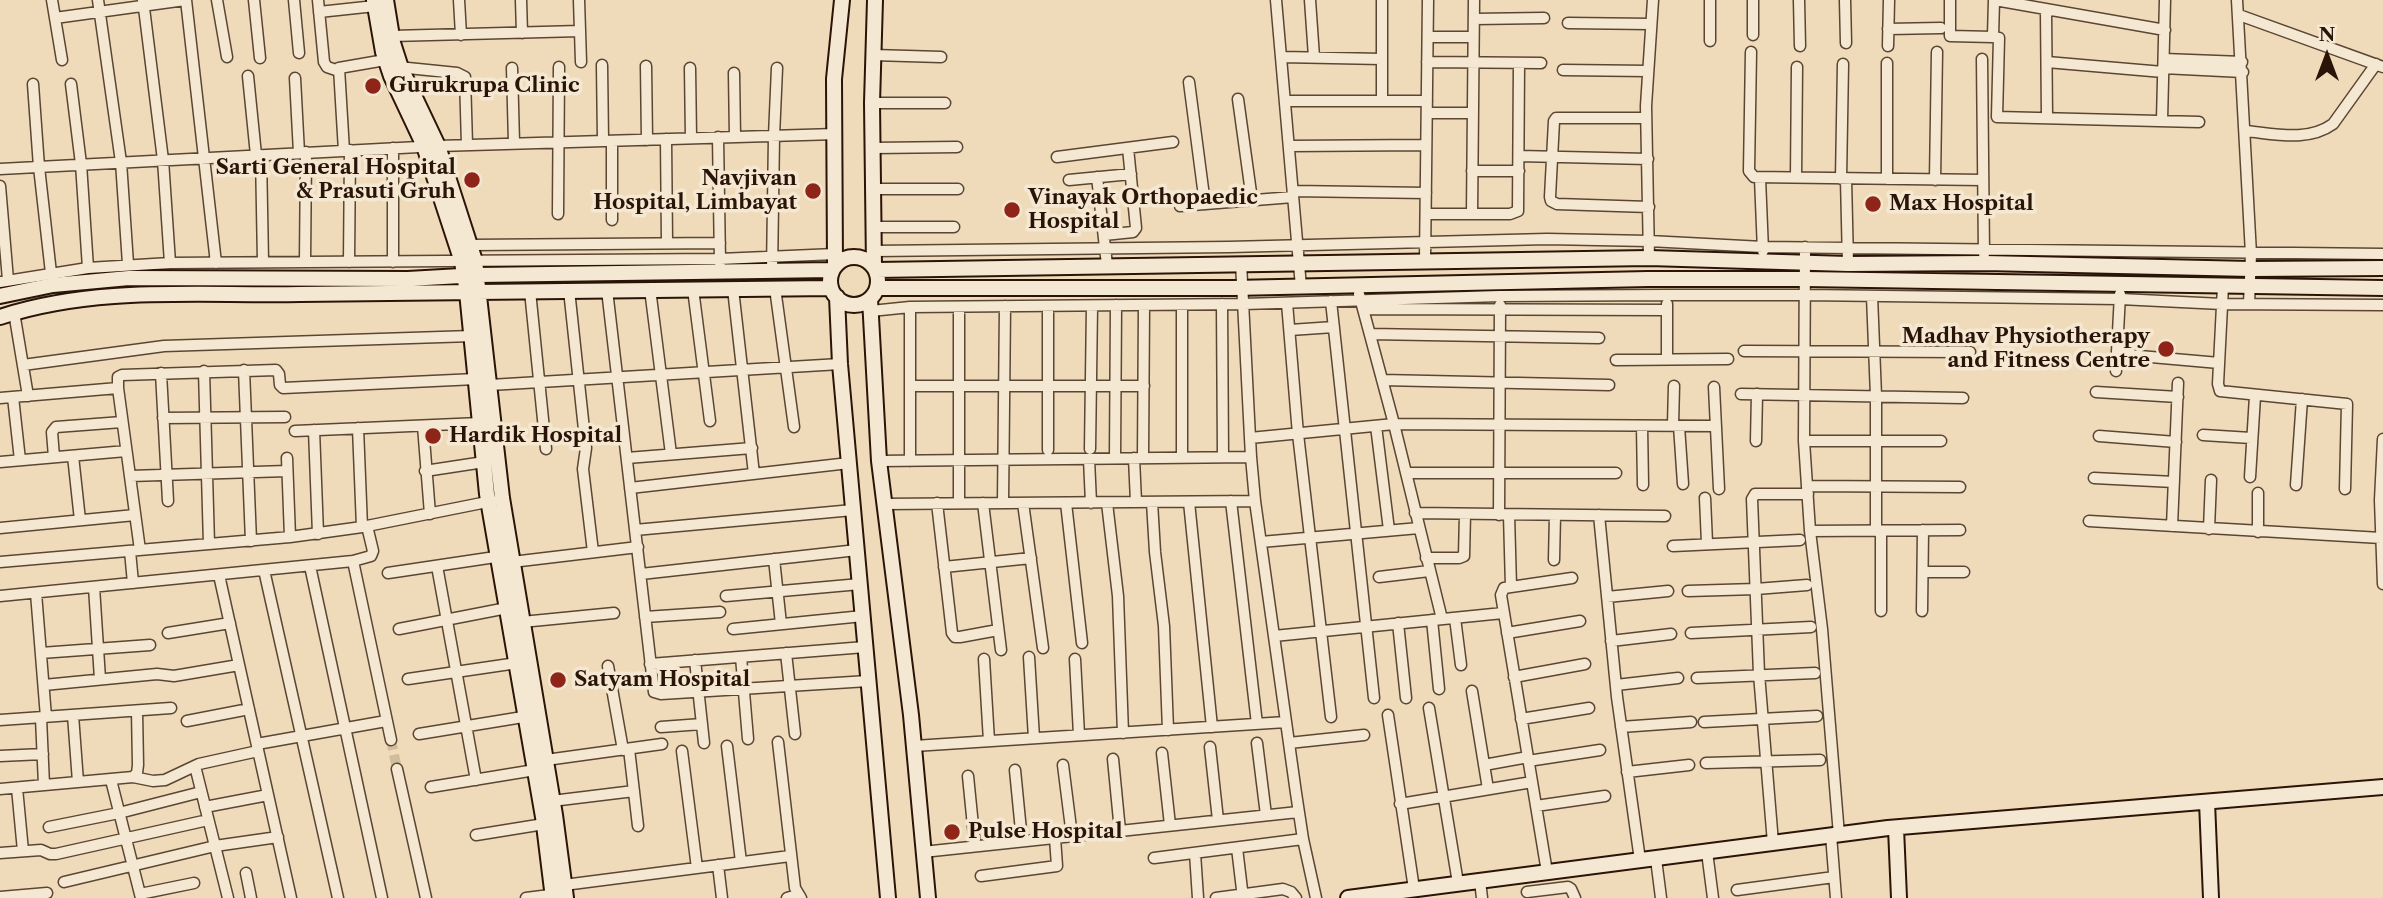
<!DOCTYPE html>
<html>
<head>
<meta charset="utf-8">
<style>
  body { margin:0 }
  #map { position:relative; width:2383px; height:898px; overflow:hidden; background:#efdbb9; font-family:"Libre Caslon Text",serif }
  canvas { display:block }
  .north { position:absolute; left:2292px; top:21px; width:70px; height:70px; -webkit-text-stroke:5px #f5e8d2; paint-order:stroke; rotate:0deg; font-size:19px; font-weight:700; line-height:28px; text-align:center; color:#2a1408 }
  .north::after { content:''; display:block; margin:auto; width:24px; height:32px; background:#2a1408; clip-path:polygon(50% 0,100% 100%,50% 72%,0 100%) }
</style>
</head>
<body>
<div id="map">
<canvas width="2383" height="898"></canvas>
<div class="north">N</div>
</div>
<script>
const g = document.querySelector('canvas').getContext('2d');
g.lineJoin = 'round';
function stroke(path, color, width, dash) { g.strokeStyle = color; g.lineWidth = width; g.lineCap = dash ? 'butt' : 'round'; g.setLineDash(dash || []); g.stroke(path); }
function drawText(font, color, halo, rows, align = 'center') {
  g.font = font + ' "Libre Caslon Text",serif'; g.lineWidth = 7; g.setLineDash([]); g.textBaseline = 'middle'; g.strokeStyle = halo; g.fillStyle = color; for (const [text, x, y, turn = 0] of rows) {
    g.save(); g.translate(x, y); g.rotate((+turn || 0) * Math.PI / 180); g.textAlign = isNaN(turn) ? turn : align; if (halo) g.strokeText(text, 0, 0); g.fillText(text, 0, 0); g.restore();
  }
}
stroke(new Path2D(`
  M391,740L397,769`), '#d1bd9e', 10, [10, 5]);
const street = new Path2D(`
  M52,0L62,60
  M98,0L121,162L128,264
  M143,0L163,160L170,263
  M186,0L216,263
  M217,0L227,57
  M254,0L260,58
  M294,0L299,53
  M318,0L324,62L327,67L339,71
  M459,0L461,35
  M521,0L522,33
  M579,0L581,62
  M1276,0L1301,287
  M1310,0L1314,57
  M1710,0V41
  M1753,0V35
  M1799,0L1800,46
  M1845,0L1846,43
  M1950,0V36L1993,37L1994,0
  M1995,0L2165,30
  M2237,0L2251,254L2249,304
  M2046,11L2047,118
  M319,12L375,6
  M2239,15L2383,67
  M55,18L185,0
  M1474,19L1544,18
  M1568,23L1651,24
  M1888,29L1941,28
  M392,36L580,31
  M1428,37H1473
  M1993,37L1999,38L1997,117L2199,122
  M1888,46L1889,0
  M1751,52L1749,171L1754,177L1983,180
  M873,55L941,57
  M1282,57L1382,59
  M1982,59L1984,254
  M2164,59L2242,62
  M1427,62L1541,63
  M2047,62L2163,72
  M1887,63V179
  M602,65L603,141
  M646,66L647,140
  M398,67L457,73L465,77L467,145
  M512,68L514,143
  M690,68L691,138
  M2163,68L2243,72
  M1563,70L1648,71
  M734,73L735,137
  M248,76L256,155
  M295,78L299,153
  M1189,82L1205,204
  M33,84L39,167L51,273
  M71,84L81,164L88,268
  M1238,99L1252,200
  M1285,101H1427
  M1382,101V0
  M872,103H945
  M1427,113H1473
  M1646,118H1556L1554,121L1550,197L1551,201L1557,204L1649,207
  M2162,120L2165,0
  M2246,131C2276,134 2308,142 2333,124L2376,64
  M718,137L720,263
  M666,139L667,243
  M1289,146L1426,145
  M873,148L957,147
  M344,151L339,68L385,60
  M261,155L263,262
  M1519,156L1648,159
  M1057,157L1173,142
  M0,169L438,146L836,134
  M1472,171H1519
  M1097,177L1107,265
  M1796,177L1797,67
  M1760,178L1763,251
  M1841,179L1843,64
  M1846,179L1848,264
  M1069,180L1131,174
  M1935,180L1937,52
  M0,186L8,280
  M874,189H958
  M1293,191L1426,193
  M1180,206L1293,197
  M558,214L559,67
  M1426,214H1510L1518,211L1519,63
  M1472,214L1474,0
  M612,220V141
  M874,227H954
  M1104,235L1133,232L1136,228L1128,148
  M471,245L720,243
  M1805,247L1804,441L1810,531L1822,629L1839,835
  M874,251L1229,247L1547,239L1649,241L1763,247L2383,254
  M1649,258L1646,106L1653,0
  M1425,260L1428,0
  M305,262L306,152
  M349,262L350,150
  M393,262V148
  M1241,263L1251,457L1255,501L1296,793L1303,839L1316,898
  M772,271L774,136L777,68
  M0,282L88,268L170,263L720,259L835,254
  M2223,286L2218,384L2220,391L2347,404L2345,489
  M775,288L794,427
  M650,289L671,454
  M693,289L710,421
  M733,289L754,474
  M569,290L586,448L583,469L593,552
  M607,290L654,692L661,694L868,681
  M530,291L546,449
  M1359,294L1394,424L1442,619
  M1872,296L1876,396V531
  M1331,301L1374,698
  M1287,303L1298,434L1331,717
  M1222,304L1223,457
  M1667,304V359
  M959,307V503
  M1363,309L1667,310
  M871,311L910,307L1244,304L1500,296L1667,295H1805L2120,299L2222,304L2383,305
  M14,312L28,396
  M1290,330L1334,327
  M1370,334L1599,338
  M1744,351L1970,352
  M2117,354L2219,363
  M1616,360L1728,359
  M23,365L164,346L472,336
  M244,370L251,541
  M204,371L209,544
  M2116,371L2120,294
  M161,373L168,501
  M1382,380L1609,385
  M490,385L840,364
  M910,386H1144
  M1714,387L1719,489
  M2096,392L2178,397
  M1741,394L1963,398
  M13,397L20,460
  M0,398L118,388
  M163,418L285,417
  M1673,425L1674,386
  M423,426L430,514
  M1376,426L1389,530
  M1642,426L1643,485
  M1679,426L1683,484
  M358,428L362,527
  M314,430L318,534
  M295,431L480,423
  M2203,435L2251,438
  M2099,436L2176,442
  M1250,438L1394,424L1716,426
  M2383,439L2380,500L2383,584
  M1756,441L1757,394
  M1804,441H1941
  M1090,449L1092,306
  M1048,450V306
  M73,456L80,520
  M54,457L52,432L56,427L122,422
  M1182,457V305
  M287,458L290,537
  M627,458L752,448
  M1115,458L1116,305
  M1134,458L1136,502
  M1143,458L1144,305
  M1089,459L1091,503
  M879,461L1251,457
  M910,461V307
  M0,462L126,451
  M425,471L484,462
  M1406,473H1616
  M130,476L287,471
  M2250,477L2255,396
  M2094,478L2174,482
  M2296,485L2302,399
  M1807,486L1960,487
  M630,488L849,463
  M2258,493V532
  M1705,498L1707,543
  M1231,501L1257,724
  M1152,502L1155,552L1164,626L1168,730
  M1189,502L1212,727
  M937,503L952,633L955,637H960L998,630
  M983,503L1001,650
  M1003,503L1005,306
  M1023,503L1043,648
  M1066,503L1082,643
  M1107,503L1118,596L1123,733
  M884,504L1255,501
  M1415,513L1665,516
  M1499,515L1500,305
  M1509,515L1511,587
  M1599,515L1617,697L1640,860
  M2089,521L2381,538
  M2172,526L2178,383
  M0,528L135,515
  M2209,529L2211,480
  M635,530L853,510
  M1810,531L1960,530
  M1881,531V611
  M1261,542L1419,528
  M1673,546L1800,540
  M140,550L118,388V377L122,375L276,370L279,374L280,385L283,388L476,379
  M130,551L133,583
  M1426,558H1459L1464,556L1465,514
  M774,559L781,624
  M1554,560L1555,515
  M353,561L391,740
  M0,562L290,537L362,527L492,501
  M512,562L638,547
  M310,566L382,898
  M437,566L476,780
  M944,567L1031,558
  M264,570L338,898
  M1923,572H1964
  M388,573L502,556
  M641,574L857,550
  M219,575L291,898
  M1379,577L1429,571
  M94,587L100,679
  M1688,591L1756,589L1807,585
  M36,593L46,717
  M0,596L353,561L371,556L373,551L367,526
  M726,596L860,584
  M1607,597L1668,591
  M1922,611L1923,530
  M645,617L720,612
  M1455,618L1461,665
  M1432,620L1439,689
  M522,622L614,613
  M1398,623L1406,698
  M399,629L507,608
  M733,629L863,616
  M168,633L230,623
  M1507,633L1580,621
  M1691,633L1811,627
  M1274,636L1503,613
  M1611,641L1671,634
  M41,653L150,645
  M786,653L795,734
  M741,657L748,739
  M1029,657L1034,738
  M984,659L989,741
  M1075,659L1079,735
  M695,660L704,743
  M650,664L865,647
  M608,666L623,750
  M1514,677L1585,664
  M1697,678L1815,673
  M408,679L517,663
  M44,685L157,674L174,676L239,665
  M1616,685L1678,678
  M1472,691L1488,789
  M1429,708L1458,883
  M73,715L78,782
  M1388,715L1414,889
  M41,718L44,785
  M1521,719L1589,708
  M0,720L171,708
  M187,721L249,709
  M1704,722L1817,716
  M661,727L702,724
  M1621,727L1691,722
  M419,734L529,716
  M778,742L795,888L801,898
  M1257,743L1266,815
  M1289,743L1364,735
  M257,744L386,721
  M727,746L741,862
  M914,746L1286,722
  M1210,747L1218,820
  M629,749L638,826
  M682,751L697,868
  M1162,753L1170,825
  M0,756L43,754
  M1113,759L1120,831
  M546,760L662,744
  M1528,761L1600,750
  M1706,763L1820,760
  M1063,765L1072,836
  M1484,765L1528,757
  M195,766L228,898
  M397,769L426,898
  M1015,770L1022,841
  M1627,772L1689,765
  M968,776L975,846
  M133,777L153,781L165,780L199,764L258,751
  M111,780L141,898
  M431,787L541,769
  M17,788L23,851
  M0,789L133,777L137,773L138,765L137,711
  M552,801L634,791
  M1400,804L1532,782
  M1536,806L1605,796
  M205,807L268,795
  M49,827L119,813L201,792
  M476,835L544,824
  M1831,835L1836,898
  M1773,843L1759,674L1752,499L1755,494H1808
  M1237,848L1243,898
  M923,852L1298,812
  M1707,852L1713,898
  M0,853L41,850L50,854H56L208,820
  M1195,853L1198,898
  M1154,858L1303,839
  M1656,859L1661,898
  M718,865L722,898
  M1547,872L1501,595L1504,588L1572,578
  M246,873L251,898
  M981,876L1057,866L1055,838
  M1480,881L1482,898
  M64,882L215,846L278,837
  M564,885L790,856
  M1737,890L1834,877
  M1527,892L1568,887L1571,889L1575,898
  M140,894L194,883
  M0,897L47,893
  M526,898L558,894
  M787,898L797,895
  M1216,898L1283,889L1291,892L1296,898`);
const secondary = new Path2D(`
  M374,0L383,52L391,76L424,146L462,262L467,292L487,494L543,817L553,898
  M386,0L393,43L401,68L438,146L475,261L502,498L555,815L566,898
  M830 281a24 24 0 1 1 48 0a24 24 0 1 1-48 0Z
  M835,265L834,79L842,0
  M874,267L872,103L875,0
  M876,270L1649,258L1848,264L1985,263L2251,269L2383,268
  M877,288H1233L1648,279H1805L2383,288
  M0,296L53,285L129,278L408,279L478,275L832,270
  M837,297L840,364L888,898
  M870,299L879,461L911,715L928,898
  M0,317C97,285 200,296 300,294C477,291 654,289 831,288
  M2207,802L2211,898
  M1896,828L1899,898
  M1348,898L1888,828L2383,787`);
stroke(street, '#5b4634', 13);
stroke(secondary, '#2a1408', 18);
stroke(street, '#f5e8d2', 10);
stroke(secondary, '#f5e8d2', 14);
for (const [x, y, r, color] of [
  [373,86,9,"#8f2418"],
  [472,180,9,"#8f2418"],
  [813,191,9,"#8f2418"],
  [1873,204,9,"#8f2418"],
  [1012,210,9,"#8f2418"],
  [2166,349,9,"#8f2418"],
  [433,436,9,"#8f2418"],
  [558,680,9,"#8f2418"],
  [952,832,9,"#8f2418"]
]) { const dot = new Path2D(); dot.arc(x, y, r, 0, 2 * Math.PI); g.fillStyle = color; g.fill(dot); stroke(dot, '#f5e8d2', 2.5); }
drawText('bold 21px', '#2a1408', '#f5e8d2', [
  ["Gurukrupa Clinic",389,86],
  ["Sarti General Hospital",456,168,"right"],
  ["& Prasuti Gruh",456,192,"right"],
  ["Navjivan",797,179,"right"],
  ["Hospital, Limbayat",797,203,"right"],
  ["Vinayak Orthopaedic",1028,198],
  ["Hospital",1028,222],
  ["Max Hospital",1889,204],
  ["Madhav Physiotherapy",2150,337,"right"],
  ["and Fitness Centre",2150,361,"right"],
  ["Hardik Hospital",449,436],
  ["Satyam Hospital",574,680],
  ["Pulse Hospital",968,832]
], 'left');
</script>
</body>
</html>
